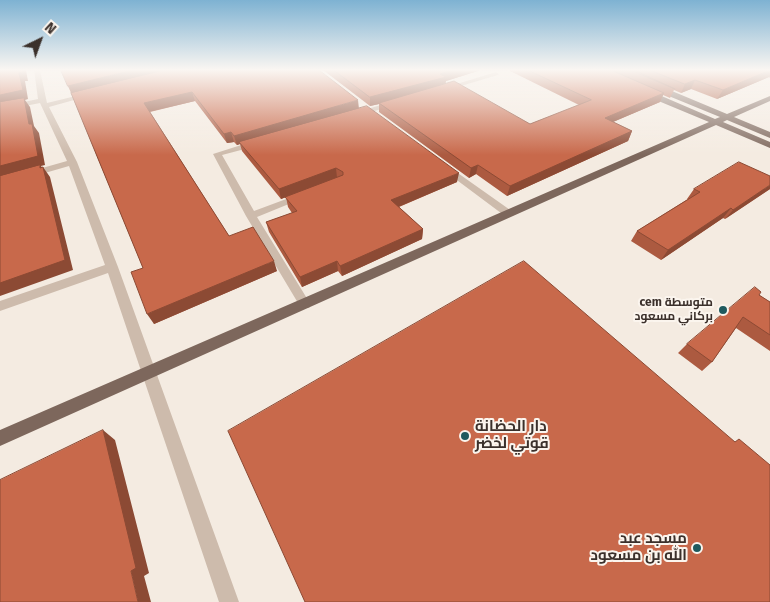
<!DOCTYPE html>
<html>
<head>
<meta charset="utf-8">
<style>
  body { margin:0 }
  #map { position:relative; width:770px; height:602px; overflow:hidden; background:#f4ebe1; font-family:"Fira Sans",sans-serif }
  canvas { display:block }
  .north { position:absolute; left:15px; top:15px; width:50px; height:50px; -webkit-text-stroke:4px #fbf5ee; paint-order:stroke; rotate:42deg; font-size:14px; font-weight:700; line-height:20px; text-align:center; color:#3b302b }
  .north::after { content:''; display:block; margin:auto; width:18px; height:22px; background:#3b302b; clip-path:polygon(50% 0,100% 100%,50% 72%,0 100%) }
</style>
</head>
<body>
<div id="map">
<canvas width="770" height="602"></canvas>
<div class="north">N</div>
</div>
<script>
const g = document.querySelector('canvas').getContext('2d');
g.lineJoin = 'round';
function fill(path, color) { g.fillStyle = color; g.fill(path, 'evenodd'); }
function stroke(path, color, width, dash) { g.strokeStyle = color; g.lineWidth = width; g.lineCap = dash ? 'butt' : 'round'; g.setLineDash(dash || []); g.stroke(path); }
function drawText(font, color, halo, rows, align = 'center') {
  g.font = font + ' "Fira Sans",Cairo,sans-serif'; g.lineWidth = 4; g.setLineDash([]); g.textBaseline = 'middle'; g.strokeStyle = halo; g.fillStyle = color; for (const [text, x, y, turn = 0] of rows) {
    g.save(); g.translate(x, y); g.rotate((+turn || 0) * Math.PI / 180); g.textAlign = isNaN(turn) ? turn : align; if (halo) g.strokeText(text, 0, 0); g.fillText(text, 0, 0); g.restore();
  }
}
fill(new Path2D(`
  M34,70H40L47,103L88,93L92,95L49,107L77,162L118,267L239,602H219L108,273L0,311V301L105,265L69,166L0,186V180L67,161L40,103L0,111V107L38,99Z
  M496,72L499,74L498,75L444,91L440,89Z
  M394,101L398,103L397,105L355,116L351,114Z
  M257,140L261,143L260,145L222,155L254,211L297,195H305L306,197L257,217L311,305L309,308H301L246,216L213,154Z
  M445,164L513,212L514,214L513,216H505L442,169L440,167Z`), '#cdbbac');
fill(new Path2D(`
  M654,86H660L727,114L770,96V101L734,117L770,132V138L727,120L723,122L770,142V148L716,125L0,446V430L709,122L644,95V91H650L715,119L720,117L654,90Z`), '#7d675c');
fill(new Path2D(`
  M61,70L359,108L457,182L399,207L423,229L422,239L342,276L338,271L302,287L269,232L266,222L292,213L288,207L286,197L281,199L242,151L240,144L237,145L234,142L227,143L195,101L150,112L229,236L277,271L154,324L143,268L71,93Z
  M323,70H481L446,81L445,84L530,124L579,105L508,70H770V78L769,77L717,99L691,89L681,93L674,90L670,98L663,95L660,102L613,122L632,131L628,141L507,196L476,174L469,178L379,112V104L370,106Z
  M694,189H770L725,219L723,218L661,260L631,241L637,231L688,199H687Z
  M759,295L770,302V351L736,328L712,362L702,371L678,353L687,344Z`), '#ac5a40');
fill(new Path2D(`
  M23,70H26L28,81H25L28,99L25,100L30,107L34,126L39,133L45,165L41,166L43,169V167L50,177L73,270L0,296V95L19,73Z
  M133,70H173L73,95L68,86Z
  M452,70H481L446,81L445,86L379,103V104L370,106V97Z
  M770,70V76L769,77L717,99L723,90Z
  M695,80L691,89L681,93L685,84Z
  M192,92L195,101L148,112L144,103Z
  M664,93L660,102L601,127L605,118Z
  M358,100L359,109L239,142L240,144L237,145L234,136Z
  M632,131L628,141L507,196L510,186Z
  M231,132L234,142L227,143L224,134Z
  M478,165L476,174L469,178L471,168Z
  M336,168L337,178L281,199L279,189Z
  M459,173L457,182L391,210V200Z
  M770,185V189L725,219L733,210Z
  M731,208L723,218L661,260L668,250Z
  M423,229L422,239L342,276L340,266Z
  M274,261L277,271L154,324L147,314Z
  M337,261L338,271L302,287L300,277Z
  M103,430L115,440L149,573L144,576L151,602H138L131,571Z`), '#8c4a34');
const building = new Path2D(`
  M0,70H23V72L19,73L23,90L0,95Z
  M61,70H133L68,86Z
  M164,70H319L358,100L234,136L231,132L224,134L192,92L144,103L229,236L253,227L274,261L147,314L131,272L143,268L71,93Z
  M334,70H452L440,74L446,77L370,97Z
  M528,70H611L664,93L605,118L632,131L510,186L478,165L471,168L379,103L454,81L530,124L591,100Z
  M631,70H634L675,89Z
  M650,70H770L723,90L695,80L685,84Z
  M24,98L29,124H32L38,156L0,166V102Z
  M367,106L459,173L391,200L423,229L340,266L337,261L300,277L266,222L297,211L285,197L343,175V172L336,168L279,189L239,142Z
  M739,162L770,176V185L733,210L731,208L668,250L637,231L700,192L694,189Z
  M40,165V168L43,167L65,260L0,283V176Z
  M524,261L735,442L739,439L770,465V602H305L228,431Z
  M755,287L761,292L759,295L770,302V335L743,317L712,362L687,344Z
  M103,430L136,568L131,571L138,602H0V480Z`);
fill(building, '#c8694b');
stroke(building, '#8c4a34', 1);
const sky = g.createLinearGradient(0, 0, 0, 155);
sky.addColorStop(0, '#7eb2d2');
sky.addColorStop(0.45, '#faf6f2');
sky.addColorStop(1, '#faf6f200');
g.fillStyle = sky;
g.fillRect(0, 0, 770, 155);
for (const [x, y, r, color] of [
  [723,310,5,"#1f5a5e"],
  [465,436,5,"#1f5a5e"],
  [697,548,5,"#1f5a5e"]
]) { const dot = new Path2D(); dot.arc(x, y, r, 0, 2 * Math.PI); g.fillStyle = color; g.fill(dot); stroke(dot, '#fbf5ee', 2); }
drawText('bold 12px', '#3b302b', '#fbf5ee', [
  ["cem متوسطة",713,303],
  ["بركاني مسعود",713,317]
], 'right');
drawText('bold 15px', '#3b302b', '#fbf5ee', [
  ["دار الحضانة",475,427],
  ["قوتي لخضر",475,444],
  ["مسجد عبد",687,539,"right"],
  ["الله بن مسعود",687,556,"right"]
], 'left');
</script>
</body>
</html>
